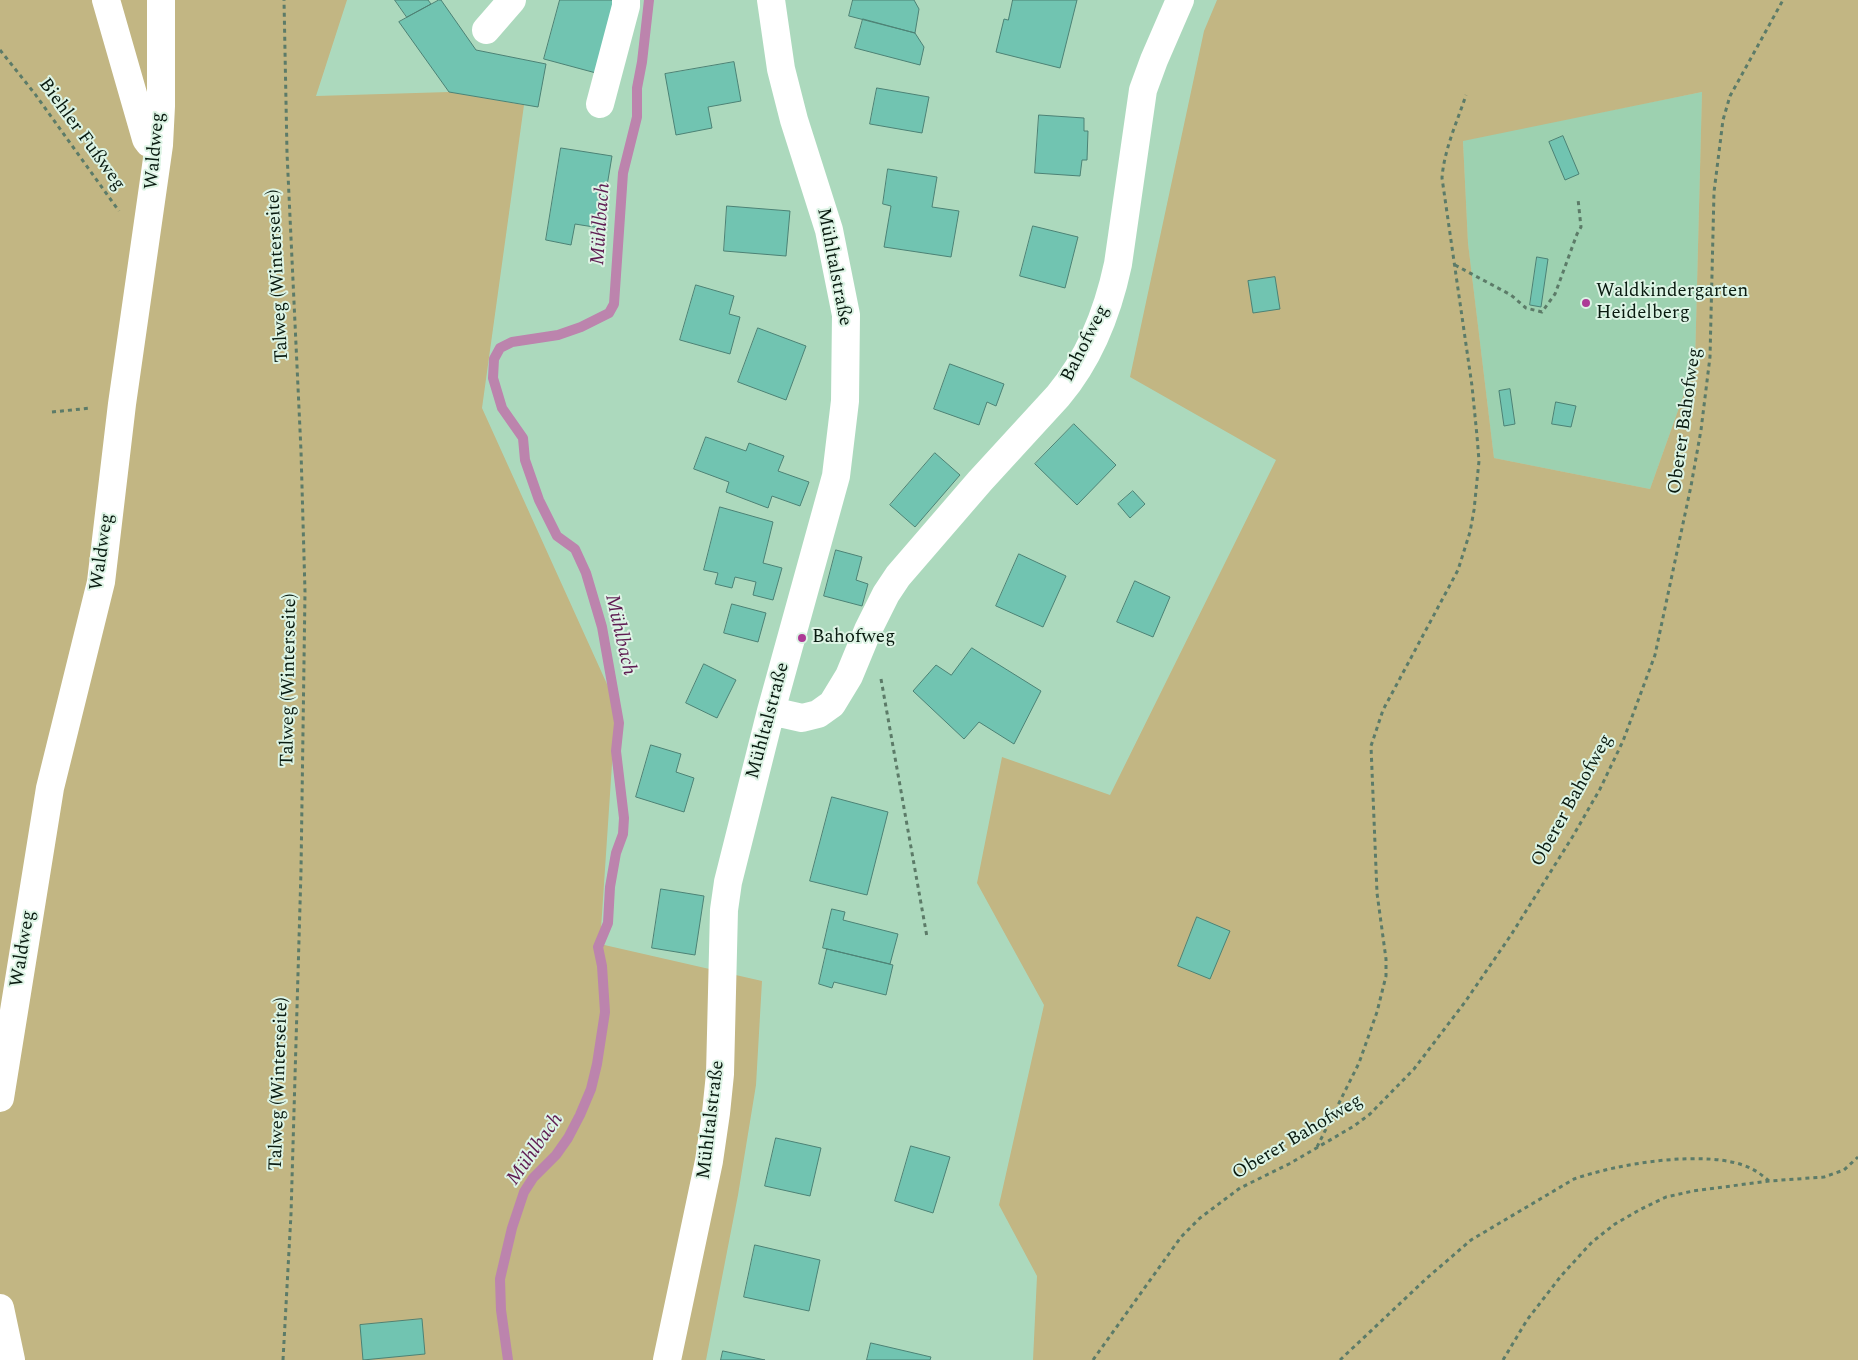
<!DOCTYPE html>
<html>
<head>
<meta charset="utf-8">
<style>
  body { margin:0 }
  canvas { display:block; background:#acd9bd }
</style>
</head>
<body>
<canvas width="1858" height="1360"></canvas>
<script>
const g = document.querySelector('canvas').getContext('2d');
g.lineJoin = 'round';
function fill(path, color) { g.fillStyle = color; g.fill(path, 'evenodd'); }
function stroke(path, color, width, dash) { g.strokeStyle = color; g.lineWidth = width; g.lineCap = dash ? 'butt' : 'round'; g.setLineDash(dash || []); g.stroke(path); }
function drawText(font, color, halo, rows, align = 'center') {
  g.font = font + ' Spectral,serif'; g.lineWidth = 4; g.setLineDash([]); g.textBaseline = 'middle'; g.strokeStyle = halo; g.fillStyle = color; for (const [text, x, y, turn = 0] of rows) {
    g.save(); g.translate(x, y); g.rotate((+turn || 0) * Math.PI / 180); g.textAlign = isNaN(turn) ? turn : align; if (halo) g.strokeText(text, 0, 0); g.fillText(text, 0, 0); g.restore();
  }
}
fill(new Path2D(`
  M1702,92L1695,363L1650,489L1494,458L1468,243L1463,140Z`), '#9dd1b0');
fill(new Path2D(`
  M0,0H347L316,96L449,92L524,105L482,408L616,704L600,944L762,981L756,1085L738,1195L706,1360H0Z
  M1217,0H1858V1360H1033L1037,1276L999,1205L1044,1005L977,883L1002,757L1110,795L1276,460L1130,377L1204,31ZM1702,92L1695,363L1650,489L1494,458L1468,243L1463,141Z`), '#c2b683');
stroke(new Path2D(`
  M508,1360L501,1310L500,1279L512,1228L524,1192L533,1178L556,1155L568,1138L580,1115L591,1089L597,1064L605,1012L602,966L598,947L608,923L610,887L616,853L623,834L624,818L616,751L619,723L602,627L586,573L575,549L557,536L539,500L525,460L523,438L502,408L493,378L494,359L500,348L512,342L558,335L581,327L609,313L614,304L623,173L637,117V88L642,62L649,0`), '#bc84ad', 10);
const building = new Path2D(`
  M395,0H428L431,4L407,17Z
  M439,0H441L476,50L546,64L538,107L449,92L399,22Z
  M560,0H615L596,73L544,59Z
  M853,0H914L919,9L915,33L849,16Z
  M1013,0H1077L1060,68L996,52L1004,19L1008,20Z
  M863,19L915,33L924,47L920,65L855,48Z
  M734,62L741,101L708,107L712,128L676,135L665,74Z
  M877,88L929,97L922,133L870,124Z
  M1039,115L1084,118V131H1088L1087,160H1082L1080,176L1035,173Z
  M1563,136L1579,174L1565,180L1549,142Z
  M561,148L612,156L600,228L575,224L571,245L546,240Z
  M888,169L937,177L932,207L959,211L951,257L884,247L891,206L883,204Z
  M727,206L790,211L786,256L724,251Z
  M1033,226L1078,237L1065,288L1020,276Z
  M1537,257L1548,259L1541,307L1530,305Z
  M1275,277L1280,309L1253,313L1248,281Z
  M696,285L734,296L729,314L740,317L730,354L680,340Z
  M758,328L806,346L786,400L738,382Z
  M950,364L1004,384L996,406L987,402L979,425L934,409Z
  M1510,389L1515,424L1504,426L1499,391Z
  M1556,402L1576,406L1571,427L1552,424Z
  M1074,424L1116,465L1077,505L1035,464Z
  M706,437L746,451L749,443L784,456L778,471L809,482L800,506L772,496L768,508L726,492L729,482L694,469Z
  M935,453L960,475L915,527L890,505Z
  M1133,491L1145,504L1130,518L1118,504Z
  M720,507L773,522L763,563L782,568L773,600L753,595L756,582L735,577L732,588L715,584L718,573L704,570Z
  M836,550L862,557L856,580L868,584L862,606L824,596Z
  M1019,554L1066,576L1043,627L996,606Z
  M1135,581L1170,597L1153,637L1117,622Z
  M732,604L766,613L758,642L724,633Z
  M972,648L1041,691L1014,744L979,722L964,739L913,691L936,665L951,675Z
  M704,664L736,680L717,718L686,703Z
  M651,745L681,754L676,772L694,778L684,812L636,797Z
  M832,797L888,812L867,895L810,881Z
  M661,889L704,896L695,955L652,948Z
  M832,909L845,912L843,920L898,934L890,964L823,948Z
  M1197,917L1230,931L1210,979L1178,966Z
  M827,949L893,965L886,995L834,982L832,988L819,984Z
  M776,1138L821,1148L810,1196L765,1186Z
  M911,1146L950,1157L933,1213L895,1201Z
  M755,1245L820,1260L809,1311L744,1297Z
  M422,1319L425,1354L363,1360L360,1325Z
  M871,1343L931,1357L930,1360H867Z
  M723,1351L765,1360H721Z`);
fill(building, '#71c4b1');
stroke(building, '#4c8275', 1);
stroke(new Path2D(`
  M0,50L35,94L119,211
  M1455,265L1511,295L1526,308L1542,312L1555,294L1577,234L1581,227L1578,199
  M52,412L91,408
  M881,679L927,937
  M1317,1147L1359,1063L1377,1012L1386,976V959L1377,893L1371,746L1383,710L1458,570L1470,532L1474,510L1479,461L1477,436L1472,386L1442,178C1444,150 1457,122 1466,95
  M283,1360L291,1214L301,871L305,592L301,451L287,153L284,0
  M1093,1360L1181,1237L1200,1218L1240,1188L1289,1164L1354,1126L1370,1114L1414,1069L1465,1002L1511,935L1573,836L1600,789L1623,741L1655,655L1691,486L1701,430L1710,357L1714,192L1723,120L1730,96L1783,0
  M1340,1360L1427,1278L1471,1240L1574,1179C1616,1164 1709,1148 1750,1168C1757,1171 1763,1176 1769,1181
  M1503,1360L1527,1320L1561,1276L1592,1242L1615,1224L1641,1209L1666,1197L1693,1191L1769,1181L1824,1177L1844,1170L1858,1157`), '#5c7b68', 3, [4, 4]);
stroke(new Path2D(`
  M106,0L146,139L149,143L159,145
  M486,30L512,0
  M600,104L626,6V0
  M771,711L802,718L818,714L832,704L849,676L868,630L886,594L898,576L980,481L1058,396C1090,358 1108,311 1118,264L1143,90L1154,60L1180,0
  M0,1098L50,788L101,582L122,404L159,145L161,106V0
  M0,1308L11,1360
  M667,1360L709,1161L716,1113L720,1074L724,910L728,882L771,711L836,476L845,401L846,315L829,230L794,120L781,69L771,0`), '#fff', 28);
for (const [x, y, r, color] of [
  [1586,303,5,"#ad3b96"],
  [802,638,5,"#ad3b96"]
]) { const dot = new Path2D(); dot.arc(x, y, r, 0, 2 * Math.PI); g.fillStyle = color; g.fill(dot); stroke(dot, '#ddf4e5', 2); }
drawText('19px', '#091a10', '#ddf4e5', [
  ["Biehler Fußweg",81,135,54],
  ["Waldweg",156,151,-85],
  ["Mühltalstraße",833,267,79],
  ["Talweg (Winterseite)",279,276,-93],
  ["Bahofweg",1086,344,-63],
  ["Oberer Bahofweg",1686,421,-82],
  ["Waldweg",103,552,-82],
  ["Talweg (Winterseite)",290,680,-89],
  ["Mühltalstraße",769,721,-75],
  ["Oberer Bahofweg",1573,801,-61],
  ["Waldweg",24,949,-81],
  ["Talweg (Winterseite)",280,1084,-88],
  ["Mühltalstraße",712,1120,-83],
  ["Oberer Bahofweg",1298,1138,-31]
]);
drawText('19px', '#091a10', '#ddf4e5', [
  ["Waldkindergarten",1596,292],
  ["Heidelberg",1596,314],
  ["Bahofweg",812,638]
], 'left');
drawText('italic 20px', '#5f1c52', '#ddf4e5', [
  ["Mühlbach",602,224,-86],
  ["Mühlbach",619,635,77],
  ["Mühlbach",536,1150,-55]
]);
</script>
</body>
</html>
